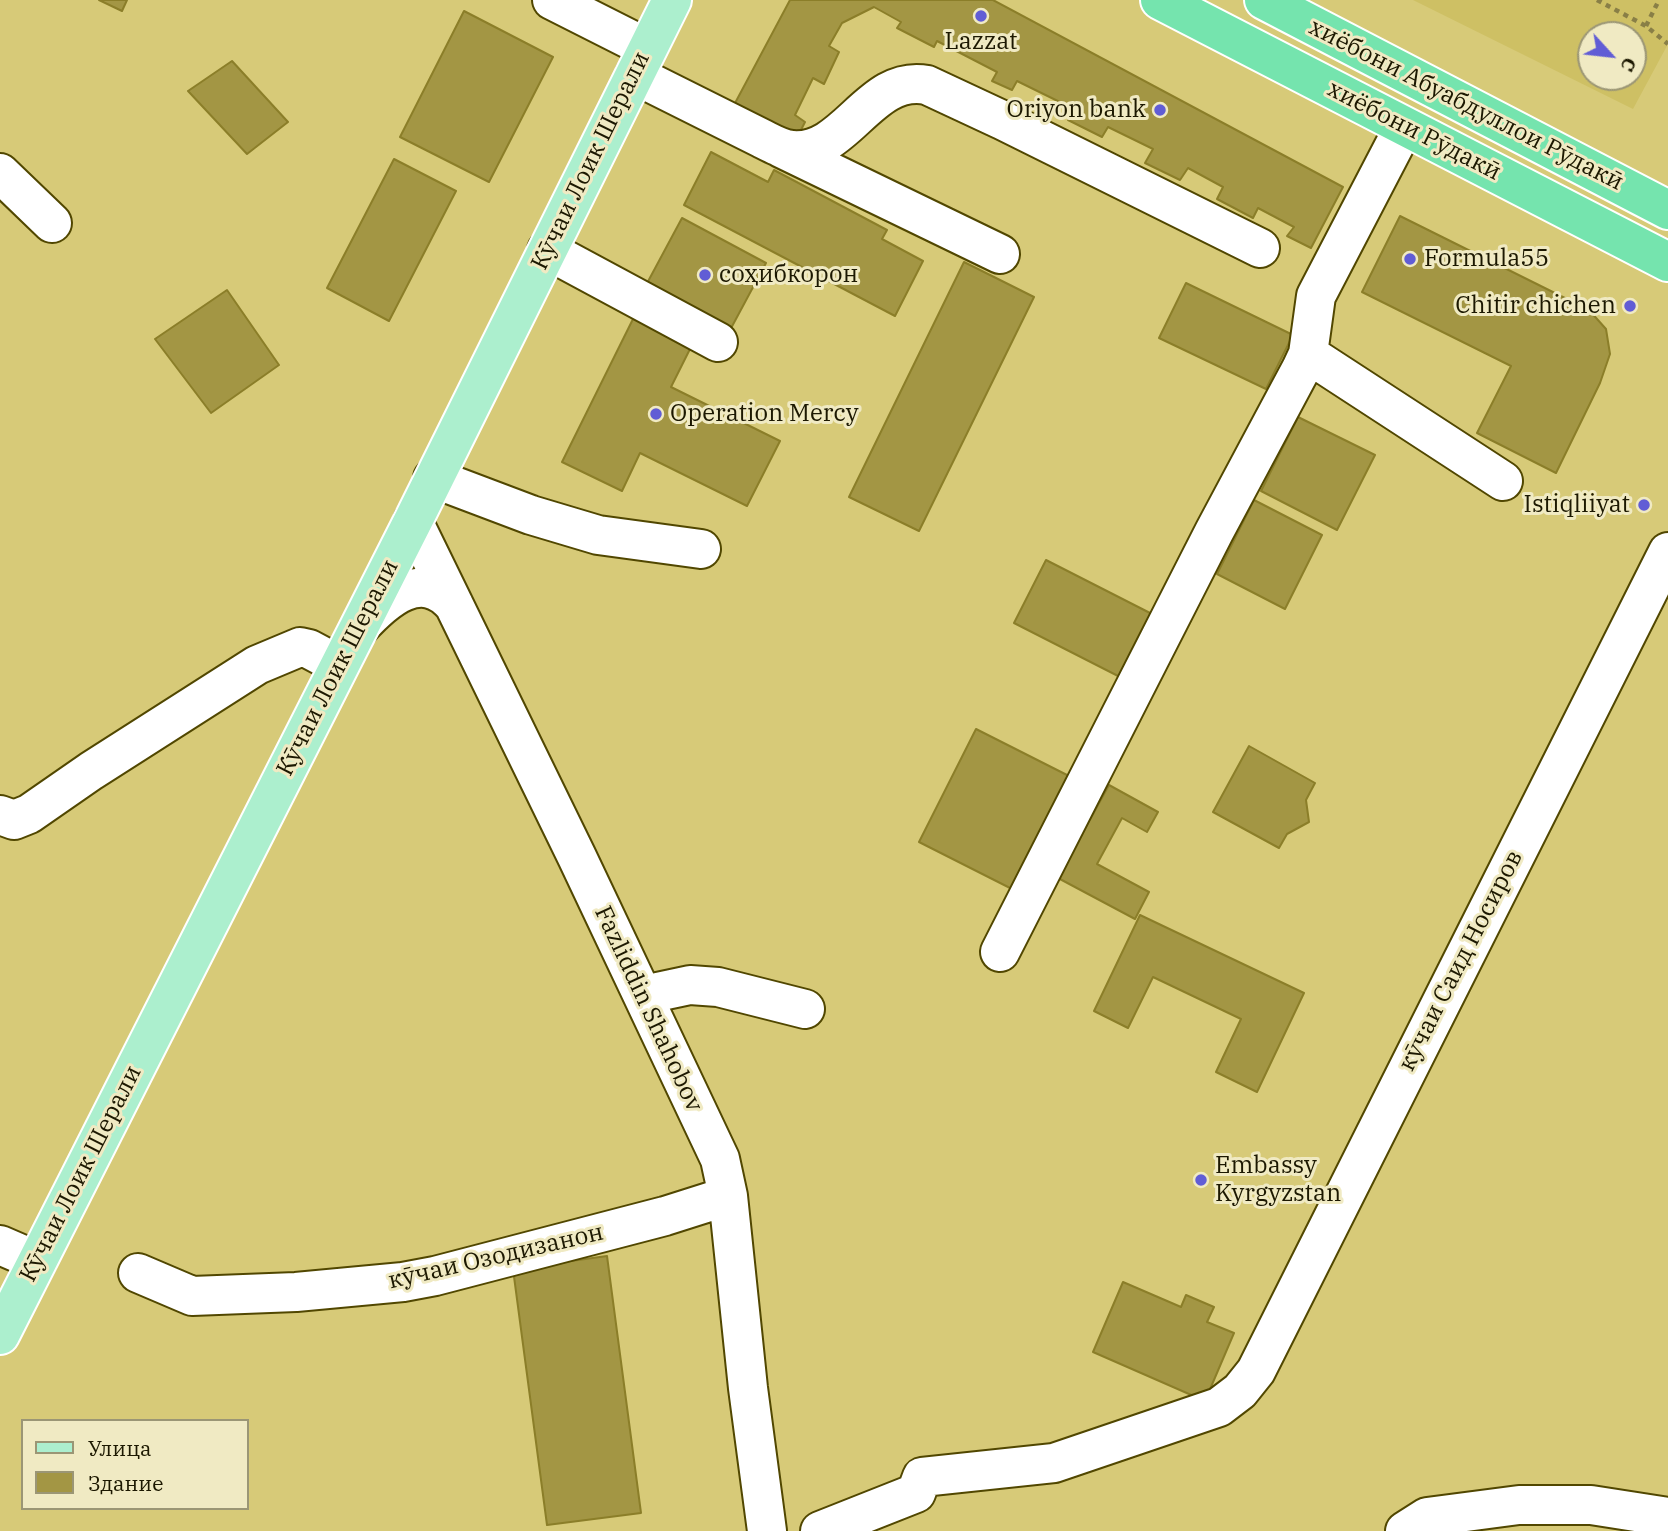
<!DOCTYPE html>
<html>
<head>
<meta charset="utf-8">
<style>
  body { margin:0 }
  #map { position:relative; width:1668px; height:1531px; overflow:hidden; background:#d7ca78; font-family:"IBM Plex Serif",serif }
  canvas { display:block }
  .legend { position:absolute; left:21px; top:1419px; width:228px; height:91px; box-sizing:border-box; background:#f0eac3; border:2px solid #9b9675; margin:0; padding:9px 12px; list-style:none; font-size:21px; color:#1c1801 }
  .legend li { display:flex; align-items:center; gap:14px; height:35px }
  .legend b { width:35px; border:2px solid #9b9675 }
  .north { position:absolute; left:1577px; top:21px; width:70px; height:70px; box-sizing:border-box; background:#f0eac3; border:2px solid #9b9675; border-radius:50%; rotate:117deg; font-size:19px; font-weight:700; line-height:28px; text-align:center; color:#1c1801 }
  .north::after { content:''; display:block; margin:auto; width:24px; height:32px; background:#615dd5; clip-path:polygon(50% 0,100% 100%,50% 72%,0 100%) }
</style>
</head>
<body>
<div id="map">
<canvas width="1668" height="1531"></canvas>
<ul class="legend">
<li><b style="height:9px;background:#acefce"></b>Улица</li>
<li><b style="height:19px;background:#a39644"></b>Здание</li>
</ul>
<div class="north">С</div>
</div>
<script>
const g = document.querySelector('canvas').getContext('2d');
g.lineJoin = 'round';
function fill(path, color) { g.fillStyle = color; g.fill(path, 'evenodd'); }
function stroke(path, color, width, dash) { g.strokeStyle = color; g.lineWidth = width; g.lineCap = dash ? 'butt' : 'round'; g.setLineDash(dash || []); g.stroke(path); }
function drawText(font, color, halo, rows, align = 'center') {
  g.font = font + ' "IBM Plex Serif",serif'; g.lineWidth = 6; g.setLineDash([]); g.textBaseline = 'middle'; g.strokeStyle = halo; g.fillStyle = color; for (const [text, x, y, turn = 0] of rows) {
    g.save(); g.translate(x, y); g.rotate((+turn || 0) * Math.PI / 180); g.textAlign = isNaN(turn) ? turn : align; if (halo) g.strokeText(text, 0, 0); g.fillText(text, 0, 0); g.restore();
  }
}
fill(new Path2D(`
  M1413,0H1668V44L1633,109ZM1591,35H1633V77H1591Z`), '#cec064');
const building = new Path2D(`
  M99,0H127L122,11Z
  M790,0H993L1343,187L1311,248L1287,236L1294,227L1258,208L1253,218L1217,199L1223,187L1188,168L1180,180L1145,163L1153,149L1108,127L1102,137L1068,120L1074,109L1017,81L1012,90L992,81L997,72L937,41L934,47L897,28L901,22L874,7L842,23L829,46L839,52L824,84L813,78L795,115L805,122L797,138L734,105Z
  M464,11L553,57L489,182L400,137Z
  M232,61L288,122L247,154L188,91Z
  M711,152L768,182L774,170L887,230L882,239L923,261L895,316L684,205Z
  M394,159L456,191L389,321L327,288Z
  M1400,216L1589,310L1606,329L1610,354L1600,383L1556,473L1477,433L1511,366L1362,292Z
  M682,218L766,263L729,332L645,287Z
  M964,262L1034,297L919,531L849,497Z
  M1186,283L1293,335L1266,389L1159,338Z
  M227,290L279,365L211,413L155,339Z
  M637,311L695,339L671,387L780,441L747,506L640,453L622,491L562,462Z
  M1298,417L1375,455L1337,530L1261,491Z
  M1254,500L1322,535L1285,609L1217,574Z
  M1046,560L1152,614L1120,677L1014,623Z
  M976,729L1069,776L1012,889L919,842Z
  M1249,746L1315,783L1306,800L1309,822L1287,834L1279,848L1213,812Z
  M1109,785L1158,812L1147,832L1122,818L1097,864L1149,892L1135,919L1058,878Z
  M1140,915L1304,993L1257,1092L1216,1072L1241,1019L1153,977L1128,1028L1094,1011Z
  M607,1256L641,1513L547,1525L513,1269Z
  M1123,1282L1181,1307L1186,1295L1214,1307L1207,1322L1234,1333L1205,1401L1093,1352Z`);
fill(building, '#a39644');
stroke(building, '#8b7e29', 2);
const minor = new Path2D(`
  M552,0L647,48
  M635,75L761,138C771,143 781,149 792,150C847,155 869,74 927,85L1002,120L1260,248
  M781,148L1000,254
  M0,173L52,223
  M547,250L718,342
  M1308,354L1503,481
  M433,478L531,515L598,535L701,549
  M413,521L577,857L720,1159L728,1196L748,1388L767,1531
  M360,627C385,600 421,567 454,605
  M0,815L14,820L29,814L91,771L257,665L300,647L309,649L339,665
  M1000,952L1214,532L1301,369L1308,354L1316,296L1404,127
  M643,995L690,985L718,987L805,1009
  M0,1245L37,1261
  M138,1273L192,1296L296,1292L403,1282L435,1276L665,1216L728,1196
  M820,1531L916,1493L922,1477L1054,1463L1219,1407L1240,1391L1256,1371L1668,552
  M1405,1531L1427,1517L1519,1505H1591L1668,1517`);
const major = new Path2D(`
  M0,1335L413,521L672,0`);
const highway = new Path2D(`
  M1160,0L1668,262
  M1264,0L1668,210`);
stroke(minor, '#514700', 42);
stroke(major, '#fff', 42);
stroke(highway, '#fff', 42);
stroke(new Path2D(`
  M1597,0L1646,26L1668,44
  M1646,26L1659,0`), '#897f46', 4.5, [5, 5]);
stroke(minor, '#fff', 38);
stroke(major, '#acefce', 38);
stroke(highway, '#75e4ae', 38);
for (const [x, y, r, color] of [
  [981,16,7,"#615dd5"],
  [1160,110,7,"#615dd5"],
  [1410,259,7,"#615dd5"],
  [705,275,7,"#615dd5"],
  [1630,306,7,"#615dd5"],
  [656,414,7,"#615dd5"],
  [1644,505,7,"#615dd5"],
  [1201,1180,7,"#615dd5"]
]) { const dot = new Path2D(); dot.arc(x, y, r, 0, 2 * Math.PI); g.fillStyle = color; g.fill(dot); stroke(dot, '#f0eac3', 2.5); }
drawText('24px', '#1c1801', '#f0eac3', [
  ["Lazzat",981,42,"center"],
  ["Oriyon bank",1146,110,"right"],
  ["Formula55",1424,259],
  ["соҳибкорон",719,275],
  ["Chitir chichen",1616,306,"right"],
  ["Operation Mercy",670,414],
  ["Istiqliiyat",1630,505,"right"],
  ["Embassy",1215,1166],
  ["Kyrgyzstan",1215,1194]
], 'left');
drawText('24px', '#1c1801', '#f0eac3', [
  ["хиёбони Абуабдуллои Рӯдакӣ",1466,105,27],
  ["хиёбони Рӯдакӣ",1414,131,27],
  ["Кӯчаи Лоик Шерали",591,161,-64],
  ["Кӯчаи Лоик Шерали",338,668,-63],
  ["кӯчаи Саид Носиров",1461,961,-63],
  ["Fazliddin Shahobov",648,1009,65],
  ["Кӯчаи Лоик Шерали",81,1174,-63],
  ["кӯчаи Озодизанон",496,1257,-13]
]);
</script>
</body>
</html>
